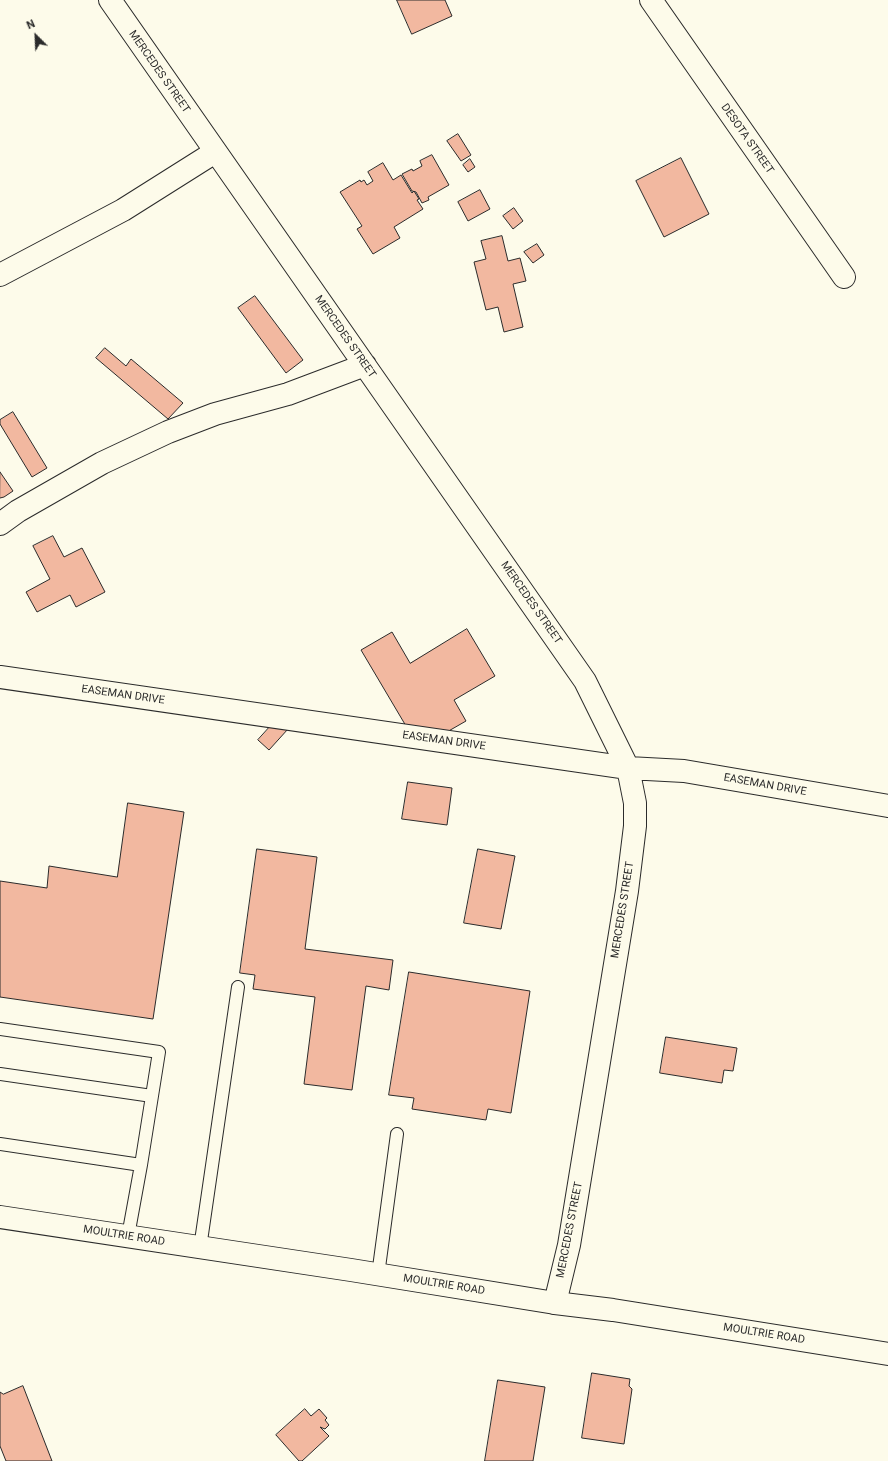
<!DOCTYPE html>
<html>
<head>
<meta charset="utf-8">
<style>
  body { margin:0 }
  #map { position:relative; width:888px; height:1461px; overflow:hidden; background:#fdfbea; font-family:Roboto,sans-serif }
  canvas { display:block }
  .north { position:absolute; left:16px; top:16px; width:40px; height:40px; -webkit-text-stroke:3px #fdfbea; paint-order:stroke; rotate:336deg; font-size:11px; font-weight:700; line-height:16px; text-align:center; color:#2b2b2b }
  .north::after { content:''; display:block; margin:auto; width:14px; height:18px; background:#2b2b2b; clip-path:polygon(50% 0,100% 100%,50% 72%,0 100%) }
</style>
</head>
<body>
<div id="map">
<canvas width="888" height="1461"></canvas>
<div class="north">N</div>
</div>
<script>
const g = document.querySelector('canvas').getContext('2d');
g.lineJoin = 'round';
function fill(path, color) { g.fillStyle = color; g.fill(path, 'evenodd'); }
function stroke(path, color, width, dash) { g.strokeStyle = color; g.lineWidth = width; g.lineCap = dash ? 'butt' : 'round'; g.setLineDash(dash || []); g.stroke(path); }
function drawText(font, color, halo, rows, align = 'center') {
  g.font = font + ' Roboto,sans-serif'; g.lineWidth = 3; g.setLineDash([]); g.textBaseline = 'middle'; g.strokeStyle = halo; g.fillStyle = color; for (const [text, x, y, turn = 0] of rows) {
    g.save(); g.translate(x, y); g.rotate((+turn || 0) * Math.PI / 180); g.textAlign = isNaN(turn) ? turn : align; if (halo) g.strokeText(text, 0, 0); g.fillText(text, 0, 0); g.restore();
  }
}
const building = new Path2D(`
  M397,0H445L452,16L412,34Z
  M458,134L471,155L461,161L447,141Z
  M432,155L449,185L428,197L429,200L422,203L416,192L412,191L402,174L412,169L413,171L422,166L420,161Z
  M681,158L709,214L664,237L636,181Z
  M470,159L475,167L468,172L463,165Z
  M383,163L393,180L401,175L412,193L414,191L419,199L417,200L423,209L394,227L400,238L373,254L357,229L362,226L340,192L360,180L361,182L364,180L367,185L373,181L368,172Z
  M480,190L490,209L468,221L458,202Z
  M514,208L523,221L513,229L503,216Z
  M502,236L508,261L520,258L526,281L513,284L523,327L504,332L498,307L486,310L474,262L486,259L481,241Z
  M537,244L544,255L533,263L524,252Z
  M255,296L303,360L286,373L238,308Z
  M105,348L126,366L131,359L183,403L168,419L96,358Z
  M13,412L47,468L32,477L0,424V420Z
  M0,472L13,491L4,497L0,498Z
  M53,536L64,557L82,548L105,592L76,607L70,595L37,612L26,592L50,579L33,546Z
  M467,629L495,676L454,700L466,721L419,748L361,650L392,632L410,663Z
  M277,719L288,729L269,750L258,740Z
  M408,782L452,788L447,825L402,819Z
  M128,803L184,812L153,1019L0,997V881L47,888L49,866L117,877Z
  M257,849L317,857L305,949L393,960L389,990L366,986L352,1090L304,1084L315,997L253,989L255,975L240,973Z
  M478,849L515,856L501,929L464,923Z
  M409,972L530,991L511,1113L488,1109L486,1120L412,1109L414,1098L389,1095Z
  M666,1037L737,1048L733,1071L724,1070L722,1083L660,1073Z
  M592,1373L630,1379L629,1386L632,1389L624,1444L582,1438Z
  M498,1380L545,1387L533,1461H485Z
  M23,1386L52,1461H6L0,1446V1392L3,1394Z
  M305,1409L311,1416L319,1409L327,1418L325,1420L329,1425L325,1429L320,1427L329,1436L302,1461H299L276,1435Z`);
fill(building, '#f2b8a0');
stroke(building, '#2b2b2b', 1);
const lane = new Path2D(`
  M0,1029L159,1052L141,1165L128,1236
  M0,1074L152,1096
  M0,1144L141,1165
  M200,1248L238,987
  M378,1275L397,1134`);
const street = new Path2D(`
  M110,0L585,681L628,768L635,803V826L627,891L569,1245L555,1303
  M651,0L844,277
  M0,275L123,210L215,152
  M0,524L18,511L102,463L168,432L215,414L288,394L365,365
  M0,677L628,768L684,771L888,806`);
const secondary = new Path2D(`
  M0,1217L351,1270L555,1303L613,1310L888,1354`);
stroke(lane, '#2b2b2b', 14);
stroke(street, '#2b2b2b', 24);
stroke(secondary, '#2b2b2b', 24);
stroke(lane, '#fdfbea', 12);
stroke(street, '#fdfbea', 22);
stroke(secondary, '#fdfbea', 22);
drawText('11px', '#2b2b2b', '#fdfbea', [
  ["MERCEDES STREET",159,72,55],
  ["DESOTA STREET",747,139,55],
  ["MERCEDES STREET",345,337,55],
  ["MERCEDES STREET",531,603,55],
  ["EASEMAN DRIVE",123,695,8],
  ["EASEMAN DRIVE",444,741,8],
  ["EASEMAN DRIVE",765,785,10],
  ["MERCEDES STREET",623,910,-81],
  ["MERCEDES STREET",570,1230,-79],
  ["MOULTRIE ROAD",124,1236,9],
  ["MOULTRIE ROAD",444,1285,9],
  ["MOULTRIE ROAD",764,1334,9]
]);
</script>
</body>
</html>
